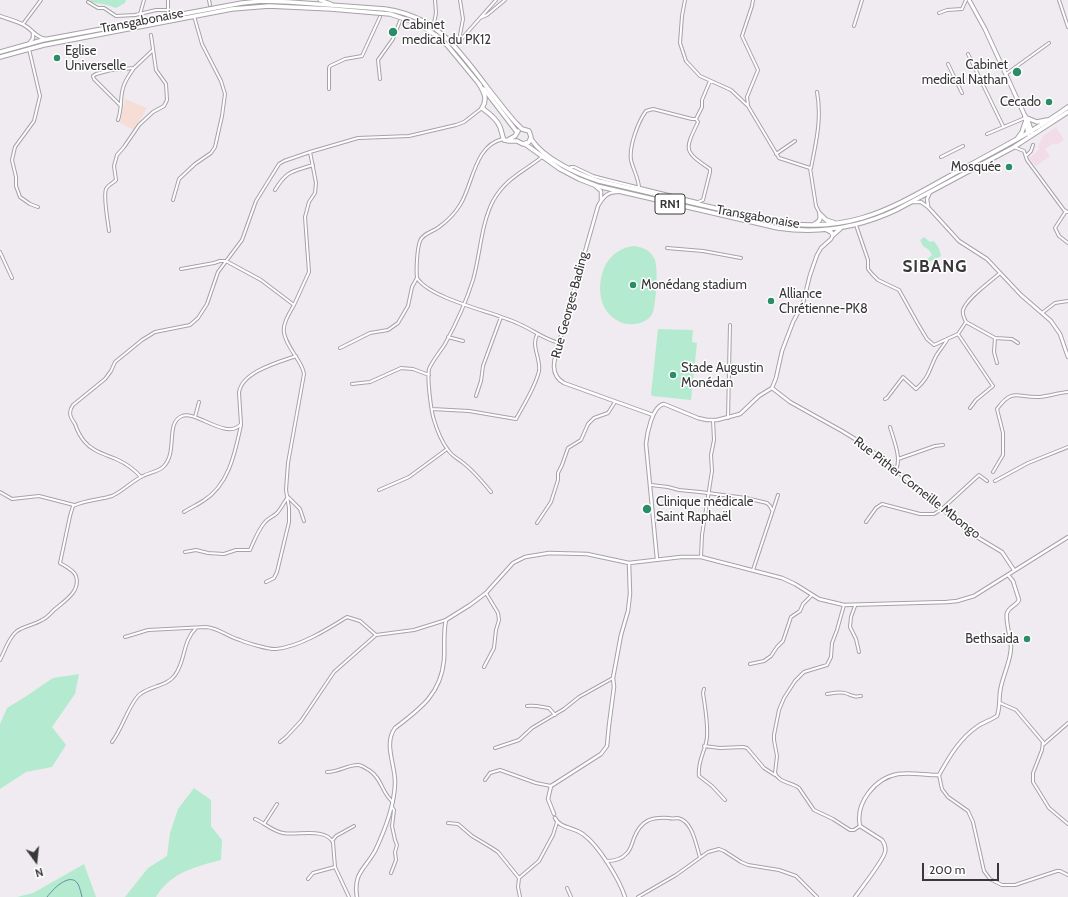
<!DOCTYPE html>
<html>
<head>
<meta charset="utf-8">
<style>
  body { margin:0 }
  #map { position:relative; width:1068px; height:897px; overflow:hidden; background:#f0ebf0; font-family:Cabin,sans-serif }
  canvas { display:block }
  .north { position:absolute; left:16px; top:841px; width:40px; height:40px; -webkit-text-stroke:3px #fff; paint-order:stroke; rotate:165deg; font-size:11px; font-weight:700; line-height:16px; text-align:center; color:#393839 }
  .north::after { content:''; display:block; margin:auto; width:14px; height:18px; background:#393839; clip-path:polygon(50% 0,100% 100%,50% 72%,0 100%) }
  .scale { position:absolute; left:922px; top:863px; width:77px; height:18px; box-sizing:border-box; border:2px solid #393839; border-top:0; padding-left:5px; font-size:12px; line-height:14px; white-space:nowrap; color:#393839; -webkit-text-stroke:3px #fff; paint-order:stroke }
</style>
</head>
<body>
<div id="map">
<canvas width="1068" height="897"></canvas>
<div class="north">N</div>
<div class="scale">200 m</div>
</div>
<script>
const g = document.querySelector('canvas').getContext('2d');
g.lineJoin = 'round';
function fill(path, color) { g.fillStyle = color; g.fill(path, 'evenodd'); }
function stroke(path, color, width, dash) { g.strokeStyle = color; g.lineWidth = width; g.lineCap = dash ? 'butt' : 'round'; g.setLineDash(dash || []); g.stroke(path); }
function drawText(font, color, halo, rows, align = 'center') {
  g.font = font + ' Cabin,sans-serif'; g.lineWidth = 3; g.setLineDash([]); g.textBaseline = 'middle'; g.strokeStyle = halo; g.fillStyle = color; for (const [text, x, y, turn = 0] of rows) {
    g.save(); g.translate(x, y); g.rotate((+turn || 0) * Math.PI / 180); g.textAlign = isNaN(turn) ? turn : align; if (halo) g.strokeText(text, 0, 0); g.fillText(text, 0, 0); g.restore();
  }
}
fill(new Path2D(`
  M1056,127L1064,140L1056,145L1054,143L1045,149L1050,156L1036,166L1029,158L1040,149L1038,147L1043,136Z`), '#f2dce8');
fill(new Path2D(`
  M125,99L147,108L134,130L120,123Z`), '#f6ddd5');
fill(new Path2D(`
  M90,0H126L125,3L116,8L107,5L91,2Z
  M261,3C283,2 305,4 327,6C380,9 420,9 457,51C479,76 495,105 518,128L516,129C503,112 490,95 477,78C450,44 430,20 385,12L280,4L243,6L52,42L0,55V54L44,42L243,4Z
  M1001,150L999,153L891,211L872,218L844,226L822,228L801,229L779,226L735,216V215C795,228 832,235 891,209Z
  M924,237L930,242L933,241C937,243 941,252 941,256L927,263L926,260L932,255L929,250L923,246L920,240Z
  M634,246C643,247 650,250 654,258C659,266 656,302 653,312C648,325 629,327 618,321C609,316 603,308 601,298C597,273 608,249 634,246Z
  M658,329L693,330L692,342L697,343L691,400L652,396L651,394Z
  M79,674L75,694L52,727L66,745L52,767L26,772L0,789V724L7,708L25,697L53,678Z
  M194,788L211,800V826L222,840L221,860C195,867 171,872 156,897H125L148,868L167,856L170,833L178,809Z
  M84,864L96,897H17L33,893Z`), '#b4ebd0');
stroke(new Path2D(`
  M47,897C52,890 70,871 78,884C80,888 81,893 82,897`), '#6c8aa4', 1);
const minor = new Path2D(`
  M168,0V13
  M209,0L210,5
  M685,0L682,16L680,43L686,61L700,76L731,90L748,106L779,158L810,168L816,206L820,214
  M1059,0L1068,27
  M88,2L98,8H104L116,16L135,15L156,10H168
  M939,13L947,10L962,9L966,0
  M140,14L144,0
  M480,18L487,15L505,0
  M434,23L436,13L435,0
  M23,24L41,0
  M854,26L862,0
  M460,40V35L463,19L460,0
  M457,44L496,0
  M29,49L40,96L34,121L15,147L12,160L16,177V186L20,197L30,204L38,207
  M968,54L1003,126
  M948,64L962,93
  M1006,74L1049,43
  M380,79L378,60L393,39L400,21
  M329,89V68L330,66L345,59L362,56L380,17
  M748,105L747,97L758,70L742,36L752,6L753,0
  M121,106L94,79L93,76L96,74L111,70L134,68L153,50
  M696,119L702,107V100L710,81
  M118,120C122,109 120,98 123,88C125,80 130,74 134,68
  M987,134L1025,118
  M503,139C474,145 473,185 460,205C455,213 446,222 439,227C433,232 423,233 420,241C417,249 416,270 417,278C430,299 494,312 517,323C532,329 543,339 559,343
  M1014,147L1024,151L1027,160L1064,210L1068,212
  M776,154L795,141
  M1027,155L1031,151L1033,145
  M941,157L963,146
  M811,168C816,143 822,118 817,92
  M570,169L571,167H574L593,176L608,180L697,202
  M639,187C638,177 633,169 631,160C629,146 638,122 646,111L653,109L692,119H696L698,122C684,151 684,151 710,169V172L703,200L696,203
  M275,190C287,170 292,172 313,165
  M173,200L179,179L195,164L211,153L215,147L222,116L225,94L221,81L202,44L194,16
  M1066,211L1055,228L1059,236L1068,243
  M856,225L868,260V269L872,274L878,280L899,290L918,324L927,339L934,345L958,334
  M109,231C108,222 103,196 106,189C108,185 113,183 116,180L114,166L117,155L124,147L139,125L153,112L164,106L167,100L166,84L156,70L151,35
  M667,248L703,251L741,258
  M0,252L12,278
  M181,269L214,263L220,261H226L261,280L294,305C280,329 280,332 296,357C300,363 303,367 304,374L288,463L286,490L289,508V522L277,572L274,578L266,582
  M294,305L309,272L305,217L309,202L315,193L316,183L310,152
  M1042,313L1055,303L1068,301
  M966,322L958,334L993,386L976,400L970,408
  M448,337L463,341
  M995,338L1012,339L1018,343
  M340,348L370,333L388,330L398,323L408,306L412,287L417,278
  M997,363L994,352L995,338L966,322C964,318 962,314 963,310C967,298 990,282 1000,273
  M352,384L370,382L401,368L413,369L429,375
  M476,396L481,381L483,366L501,317
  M885,399L887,398L903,377L916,389C929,378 929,370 936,356C939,351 944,345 947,340
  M432,409L469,411L516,419C524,404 535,388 539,371C541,359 531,346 537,335
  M195,417L199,402
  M728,418L730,325
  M890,427C893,438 902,459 896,469
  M898,459L935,446L943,445
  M993,472L1003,455V433L997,409C1013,387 1018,398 1039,397C1049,396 1058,393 1068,392
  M141,477C134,469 125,463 116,459C104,454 92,451 84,441C80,436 77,430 75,424C70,417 68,412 73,405L105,379L111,371L115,362L142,340L155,332L190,325L198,318L207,304L218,272L242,240L256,201L279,164L284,161L310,152L358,138L409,136L456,125L464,122L482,108
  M995,481L1028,463L1068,447
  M651,485L668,487L679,490L700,492L746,498L767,503L770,506L772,510
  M379,490L409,477L447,449
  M0,492L12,499L39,496L74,505
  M491,492C482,481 473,470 462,462C457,458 452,456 448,450C442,442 437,430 434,420C431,411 427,378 429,369C433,360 440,352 445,344C456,324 466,302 473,280C480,256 481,224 493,201C506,178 523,172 542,157
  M184,512C190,508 197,505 203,501C229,485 235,453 241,425
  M866,522L876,508L882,504L920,514H934L942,509L979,475L987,481
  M537,523L551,502L558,480V473L562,465L568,448L581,440L588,424L594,418L608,413L615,402
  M185,552L196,550L208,553L224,554L236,550H250C254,541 258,530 265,522C268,518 273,517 277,513C281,509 284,502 288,497L300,509L304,521
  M701,557L702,535L712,471L711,455L714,440L713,420
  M753,570L778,495
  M844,605L837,630L832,643L831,657L827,665L804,672L795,681L784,698L779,710L774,735V740L777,756L775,773C779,783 791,782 799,788L814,810L833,819L850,830H854L860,826
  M855,606L851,617L850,627L856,639L859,652
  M125,637L148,630L206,627C219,628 228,637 240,640C247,643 270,650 276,649C299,647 328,629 347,617L360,621L376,635
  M0,660C5,651 8,638 17,631C24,626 34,625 42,620C47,618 50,614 54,610C63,602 81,592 76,576C74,570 65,566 60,563L70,516L73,506C85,500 99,500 112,496C123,491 132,481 143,476C150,472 159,472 164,466C178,451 165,423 182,416C196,410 227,441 241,424L239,393C241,372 279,362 296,356
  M750,664L764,661L771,656L777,647L783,641L791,617L800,611L803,604L812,595
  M484,667L494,648L496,630L499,620L498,613L486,593
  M704,689L703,693C705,707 708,722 707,737C706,750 697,761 699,776L712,786L725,800
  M827,694C834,693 841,691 848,694C853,696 855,697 861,696
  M1000,703L1016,710L1043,742L1042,750L1033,773V782L1049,808L1068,824
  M527,706C535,705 542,707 549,708L555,715
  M112,742C122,729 128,707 138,696C147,686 167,687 175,675C186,660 182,642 196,628
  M280,742L286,737L301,721L334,672L376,635L414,630L446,620
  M1044,744L1068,723
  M704,746L720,748L743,747L747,748L764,768L775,775
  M495,748L519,740L532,728L564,709L579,697L613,678
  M327,772C339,772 347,765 358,765C362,765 365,768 369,770C382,778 382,794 393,802
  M939,775L942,789L948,797L968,811L973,822L984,871L990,879L1002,885H1015L1057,871H1060L1068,875
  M485,780L490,773L500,770L536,783L551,786
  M255,819C265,823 272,831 283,833C297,836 324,827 333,842L335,867L349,897
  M448,823L458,824L472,836L492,848L498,852L519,878
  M264,824L277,804
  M332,841L336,836L354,826
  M606,861C613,861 621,860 626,854C631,850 632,843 634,838C641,820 651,817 669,818C672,819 675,818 678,818C693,821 696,846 700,857
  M391,873L396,860L395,852L397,845L395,840L392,826L394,810L392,807
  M308,879L313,873L335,867
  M567,888L571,897
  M520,897L518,887L519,878L539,861L553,835L557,822
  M638,897L676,875L708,852L719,849L724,851L741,862L748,865L779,870L796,876L817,897`);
const tertiary = new Path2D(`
  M0,16C8,19 17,21 24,25C33,30 36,38 46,39
  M29,44L33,38V32
  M596,187L601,191V201
  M618,192C608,191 603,197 598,206L559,343C555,357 548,374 564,383L653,415
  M913,202H921L928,207L959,241L987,259L1021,295L1051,321L1060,334L1068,357
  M928,206L927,199L930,192
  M772,388L790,402L842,431L860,442L884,460L972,534L1002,552L1014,570
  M657,559L646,444C647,434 652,406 664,404L698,418L707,420H717L740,414L759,396L772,388L776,378L782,351L793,322L803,303L810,275L817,255L821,248L831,239L833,235
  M554,814L548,799L551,786L601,754L607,746L609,725L614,687L613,678L621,635L628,611L630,594L629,563
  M555,818C560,829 575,827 584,835C599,846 619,879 625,897
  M357,897C353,873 365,869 375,851C385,830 394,807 395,784C396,766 383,744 395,728C420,709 441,694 444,660C445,647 443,633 446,620L470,605L486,593L513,563L525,557L549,553L587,554L629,563L681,557H701L782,578L795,584L819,599L844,605L947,602L957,601L974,596L1068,537
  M855,897C861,889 884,859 885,852C886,847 885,844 882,840L860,826C855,803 875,778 898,774C911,772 925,775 939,775C949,757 960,738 978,726C984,722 991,720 997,716C1000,708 999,700 1000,692C1002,676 1011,662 1011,647C1011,638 1005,620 1007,613C1009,607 1017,605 1019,600L1013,581L1008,575`);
const secondary = new Path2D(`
  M320,0L331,4
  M969,0L985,29L1025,116`);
const trunk = new Path2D(`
  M0,52L43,40L242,3L262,1L289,2L385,9C399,11 411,15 423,21C445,33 459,51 474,70C488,88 501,106 516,123L522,129L529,131L531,137L529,142L523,144L517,141H509L504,140C502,136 502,132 500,127C497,119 489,113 482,108C488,99 484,92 479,84
  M0,57L44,45L232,9L269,6L331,9L390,14L417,23L437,36L447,45L480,85
  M484,89L517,132
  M1025,116L1028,134
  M1027,118L1037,122L1047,120
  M1027,118L1032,133
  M531,139C544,159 577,174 599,181L770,221C854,237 896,205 966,167C1001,148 1036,130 1068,107
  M1017,139L1022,132L1025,123
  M508,140L515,136L518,131
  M525,144L560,169L579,179L597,186L778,228C820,234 858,228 896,210L1014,147L1068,112
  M820,214L826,220L835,223
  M813,225C818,222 821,221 820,215
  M827,230L831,232L833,235L840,229`);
stroke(minor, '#a6a2a7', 4);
stroke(tertiary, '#a6a2a7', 4.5);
stroke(secondary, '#a6a2a7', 5);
stroke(trunk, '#a6a2a7', 5.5);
stroke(minor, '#fff', 2);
stroke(tertiary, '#fff', 2.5);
stroke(secondary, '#fff', 3);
stroke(trunk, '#fff', 3.5);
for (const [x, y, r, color] of [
  [393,32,5,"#2a8d68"],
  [57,58,4,"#2a8d68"],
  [1017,72,5,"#2a8d68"],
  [1049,102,4,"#2a8d68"],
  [1009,167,4,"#2a8d68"],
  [633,285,4,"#2a8d68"],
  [771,301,4,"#2a8d68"],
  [673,375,4,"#2a8d68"],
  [647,509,5,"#2a8d68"],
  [1027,639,4,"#2a8d68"]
]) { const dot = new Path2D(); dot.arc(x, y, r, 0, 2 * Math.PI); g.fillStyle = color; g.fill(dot); stroke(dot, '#fff', 1.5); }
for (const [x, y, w] of [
  [670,204,30]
]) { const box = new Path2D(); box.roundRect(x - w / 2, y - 10, w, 20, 3); g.fillStyle = '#fff'; g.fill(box); stroke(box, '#393839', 1); }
drawText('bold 12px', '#393839', null, [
  ["RN1",670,204]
]);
drawText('13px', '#393839', '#fff', [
  ["Transgabonaise",142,21,-11],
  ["Transgabonaise",758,217,10],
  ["Rue Georges Bading",570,305,-75],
  ["Rue Pither Corneille Mbongo",917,488,38]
]);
drawText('13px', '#393839', '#fff', [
  ["Cabinet",402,25],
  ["medical du PK12",402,40],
  ["Eglise",65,51],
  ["Universelle",65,66],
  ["Cabinet",1008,65,"right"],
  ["medical Nathan",1008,80,"right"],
  ["Cecado",1041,102,"right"],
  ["Mosquée",1001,167,"right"],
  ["Monédang stadium",641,285],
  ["Alliance",779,294],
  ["Chrétienne-PK8",779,309],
  ["Stade Augustin",681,368],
  ["Monédan",681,383],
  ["Clinique médicale",656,502],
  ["Saint Raphaël",656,517],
  ["Bethsaida",1019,639,"right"]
], 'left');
g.letterSpacing = '1px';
drawText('bold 17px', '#393839', '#fff', [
  ["SIBANG",935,267]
]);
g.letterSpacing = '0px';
</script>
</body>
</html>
